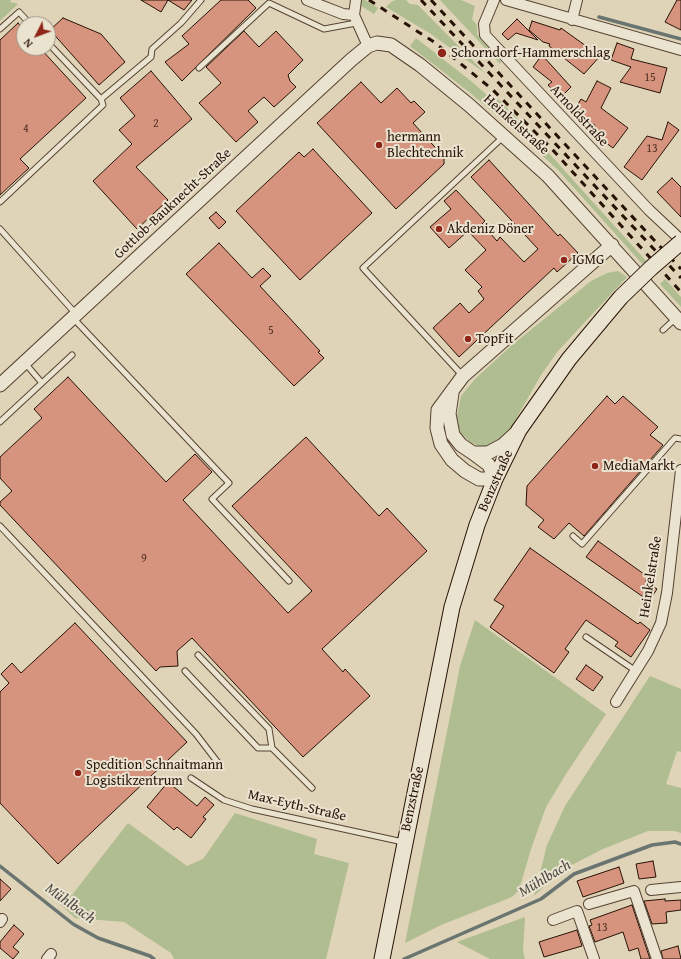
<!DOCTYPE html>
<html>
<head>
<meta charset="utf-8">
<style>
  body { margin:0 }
  #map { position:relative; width:681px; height:959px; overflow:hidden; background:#dfd4b7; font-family:"Gentium Book Plus",serif }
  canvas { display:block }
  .north { position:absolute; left:16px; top:16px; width:40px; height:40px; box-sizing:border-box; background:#eae3d0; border:1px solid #9c8f7f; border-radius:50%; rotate:228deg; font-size:11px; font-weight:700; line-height:16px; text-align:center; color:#281206 }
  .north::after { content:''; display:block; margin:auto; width:14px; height:18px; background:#8f2418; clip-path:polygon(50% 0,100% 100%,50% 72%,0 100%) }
</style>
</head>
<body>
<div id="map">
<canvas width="681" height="959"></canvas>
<div class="north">N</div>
</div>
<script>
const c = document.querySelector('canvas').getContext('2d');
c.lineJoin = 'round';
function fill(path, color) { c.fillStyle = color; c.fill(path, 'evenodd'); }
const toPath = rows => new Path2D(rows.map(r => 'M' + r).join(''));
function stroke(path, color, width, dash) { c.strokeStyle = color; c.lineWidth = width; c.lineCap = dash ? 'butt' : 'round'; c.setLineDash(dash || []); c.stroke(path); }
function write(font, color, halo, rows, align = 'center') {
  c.font = font + ' "Gentium Book Plus",serif'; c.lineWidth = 4; c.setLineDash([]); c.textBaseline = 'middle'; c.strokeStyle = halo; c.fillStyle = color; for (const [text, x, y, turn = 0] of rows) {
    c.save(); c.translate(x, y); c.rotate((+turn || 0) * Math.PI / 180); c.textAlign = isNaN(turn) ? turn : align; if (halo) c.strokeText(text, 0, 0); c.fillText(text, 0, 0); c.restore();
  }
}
const green = toPath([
  [0,0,11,0,10,2,18,4,0,21],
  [361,0,365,0,378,8,374,14,361,6],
  [395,0,406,0,410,4,418,5,486,74,431,34,386,7,390,3],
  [440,0,461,0,475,6,472,19,477,25,477,34,501,62,500,64],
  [416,38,471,81,495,102,498,99,518,119,648,263,644,266,558,170,511,127,469,92,410,46],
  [618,271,627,277,558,351,541,375,510,429,499,441,488,446,479,446,470,442,461,433,456,421,461,396,475,379,511,346,591,281,607,273],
  [665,279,681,297,681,307,660,284],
  [475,620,606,714,566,774,546,807,531,849,519,890,512,897,441,925,405,943,460,666],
  [650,676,681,689,681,752,677,751,666,784,681,788,681,833,674,831,648,831,603,849,560,871,534,896,547,845,565,806],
  [235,813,317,839,314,854,349,863,326,959,174,959,171,953,124,922,75,918,51,896,72,895,128,823,187,866,203,859],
  [525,917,523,951,525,959,490,959,457,942]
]);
const stream = toPath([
  [599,17,681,39],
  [0,866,73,924,98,938,150,956,154,959],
  [404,959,541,899,574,874,652,845,675,842,681,844]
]);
const building = toPath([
  [141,0,192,0,184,10,168,0,161,12,141,0],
  [221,0,248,0,256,8,182,81,165,62,189,44,182,36,221,0],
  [677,0,681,0,681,30,665,22,677,0],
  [63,18,101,34,125,62,99,85,50,30,63,18],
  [517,19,538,40,516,33,508,40,502,34,517,19],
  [532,21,560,30,561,28,600,56,584,74,549,46,550,44,543,42,529,30,532,21],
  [18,23,24,30,24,48,40,48,86,98,20,159,29,168,0,195,0,40,18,23],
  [244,31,259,47,276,31,303,60,288,75,290,81,296,87,274,107,264,97,248,111,258,122,236,142,199,103,221,83,206,67,244,31],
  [617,43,634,49,631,59,667,68,660,93,620,82,631,67,611,60,617,43],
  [542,55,571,87,560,98,548,85,552,82,533,67,542,55],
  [151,71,192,119,136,167,168,200,137,229,93,181,132,144,119,130,135,116,120,98,151,71],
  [597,81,611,88,601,108,628,128,613,148,591,132,595,125,573,113,581,99,586,102,597,81],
  [361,82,381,103,397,88,411,103,414,101,425,112,413,123,444,157,444,164,396,209,317,123,361,82],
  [668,122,679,130,642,180,624,167,647,136,662,140,668,122],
  [313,149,372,213,300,280,236,211,299,152,304,157,313,149],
  [489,160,558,236,560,234,578,253,557,272,554,268,459,357,433,328,460,303,469,313,484,299,478,291,482,287,465,270,486,250,468,231,449,248,430,227,451,209,444,201,456,190,485,221,482,224,497,241,500,237,524,262,538,249,471,177,489,160],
  [672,178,681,187,681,217,657,192,672,178],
  [216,212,226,222,219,229,209,218,216,212],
  [219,243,252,278,263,268,271,276,260,286,320,351,318,352,324,358,294,386,186,274,219,243],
  [68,377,166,482,195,454,212,472,183,500,288,613,312,591,232,506,306,437,379,516,387,508,427,551,322,649,343,672,345,669,370,696,303,757,192,638,177,651,178,666,160,667,156,671,0,505,0,502,12,491,0,478,0,457,42,418,34,409,68,377],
  [607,396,615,404,623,396,658,427,650,435,663,445,584,536,569,523,554,539,538,527,544,520,526,505,527,486,607,396],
  [598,541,648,577,645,581,657,589,649,601,586,557,598,541],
  [530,548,638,624,640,622,650,630,631,657,615,646,618,642,586,620,565,649,569,652,554,673,490,627,504,606,494,600,530,548],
  [75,623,187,742,58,864,0,803,0,692,9,683,1,674,12,663,21,673,75,623],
  [586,665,603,677,593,691,576,679,586,665],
  [168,782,197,806,205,797,214,805,203,817,206,819,191,838,177,827,174,830,147,807,168,782],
  [653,861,656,877,639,879,636,864,653,861],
  [619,867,624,883,583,897,577,881,619,867],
  [0,879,11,889,0,901,0,879],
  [665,899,665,901,681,900,681,910,666,912,667,923,652,924,644,901,665,899],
  [632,905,650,959,641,959,638,948,629,951,623,932,595,942,589,926,592,925,590,920,632,905],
  [14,925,24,934,13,947,19,952,13,959,0,948,0,942,14,925],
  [577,930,582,946,544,957,539,942,577,930],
  [678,946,681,959,663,959,661,951,678,946]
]);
const service = toPath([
  [0,29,19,12,30,24],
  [48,43,101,99],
  [199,68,269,3,324,29,356,23],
  [0,202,103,105,101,99,151,57,152,49,181,23,201,0],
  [0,229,76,314],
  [74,319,229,483,212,499,289,581],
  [663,330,676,318],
  [25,363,42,383],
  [462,375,363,268,503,137],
  [0,422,72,355],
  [0,526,196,734,219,764],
  [573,536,582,544,675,438,681,439],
  [586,637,636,671],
  [198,655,269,729,272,748],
  [185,671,258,748,272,748,312,788],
  [191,778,224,800,252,809,403,842]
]);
const minor = toPath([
  [307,0,343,14,354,15],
  [356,0,354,15,368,46],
  [494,0,484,24,485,35,649,210,681,240],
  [506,0,681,50],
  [572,20,577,0],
  [616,702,648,651,661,623,667,593,681,470],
  [651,890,681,887],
  [589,904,634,891,657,959],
  [553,920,577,911,594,959],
  [0,922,2,919],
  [47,959,51,954]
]);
const tertiary = toPath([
  [0,385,351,60,368,46,377,43,391,45,420,65,469,105,548,176,681,323],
  [452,393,449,414,453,435,461,445,473,453,488,453,503,445,517,432],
  [473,453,489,465,495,479,479,479,465,471,452,460,441,444,437,428,438,410,463,376,612,245]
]);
const secondary = toPath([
  [382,959,452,607,477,525,495,479,519,430,569,359,600,322]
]);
const rail = toPath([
  [369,0,434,42,493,90,551,148,681,292],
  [421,0,681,278],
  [431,0,681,269]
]);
const secondaryBridge = toPath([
  [600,322,621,297,651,268,681,242]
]);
const markers = [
  [442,53,5,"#8f2418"],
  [379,145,4,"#8f2418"],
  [439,229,4,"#8f2418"],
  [564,260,4,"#8f2418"],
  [468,339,4,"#8f2418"],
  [595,466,4,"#8f2418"],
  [78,773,4,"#8f2418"]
];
const numberNames = [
  ["15",650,78],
  ["2",156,124],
  ["4",26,129],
  ["13",652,149],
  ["5",271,331],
  ["9",144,559],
  ["13",602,928]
];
const poiNames = [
  ["Schorndorf-Hammerschlag",451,53],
  ["hermann",387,137],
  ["Blechtechnik",387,153],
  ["Akdeniz Döner",447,229],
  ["IGMG",572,260],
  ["TopFit",476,339],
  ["MediaMarkt",603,466],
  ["Spedition Schnaitmann",86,765],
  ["Logistikzentrum",86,781]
];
const streetNames = [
  ["Arnoldstraße",579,116,47],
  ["Heinkelstraße",516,125,42],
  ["Gottlob-Bauknecht-Straße",173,204,-43],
  ["Benzstraße",496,481,-66],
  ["Heinkelstraße",651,577,-81],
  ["Benzstraße",413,799,-78],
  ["Max-Eyth-Straße",297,806,13]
];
const waterNames = [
  ["Mühlbach",545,879,-31],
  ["Mühlbach",70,904,36]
];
fill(green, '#b0bd90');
stroke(stream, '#6a7471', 3.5);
fill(building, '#d6947e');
stroke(building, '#281206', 1);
stroke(service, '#564232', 7);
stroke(minor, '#564232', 12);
stroke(tertiary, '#564232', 15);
stroke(secondary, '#281206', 17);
stroke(service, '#eae3d0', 5);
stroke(minor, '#eae3d0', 10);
stroke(tertiary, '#eae3d0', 13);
stroke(secondary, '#eae3d0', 15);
stroke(rail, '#281206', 3, [7, 7]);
stroke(secondaryBridge, '#281206', 17, []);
stroke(secondaryBridge, '#eae3d0', 15);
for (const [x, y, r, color] of markers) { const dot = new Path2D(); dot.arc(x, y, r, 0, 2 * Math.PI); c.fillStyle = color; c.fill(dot); stroke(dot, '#eae3d0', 1.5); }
write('12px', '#543224', null, numberNames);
write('14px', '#281206', '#eae3d0', poiNames, 'left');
write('14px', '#281206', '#eae3d0', streetNames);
write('italic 15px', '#4e4b44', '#eae3d0', waterNames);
</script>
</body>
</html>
